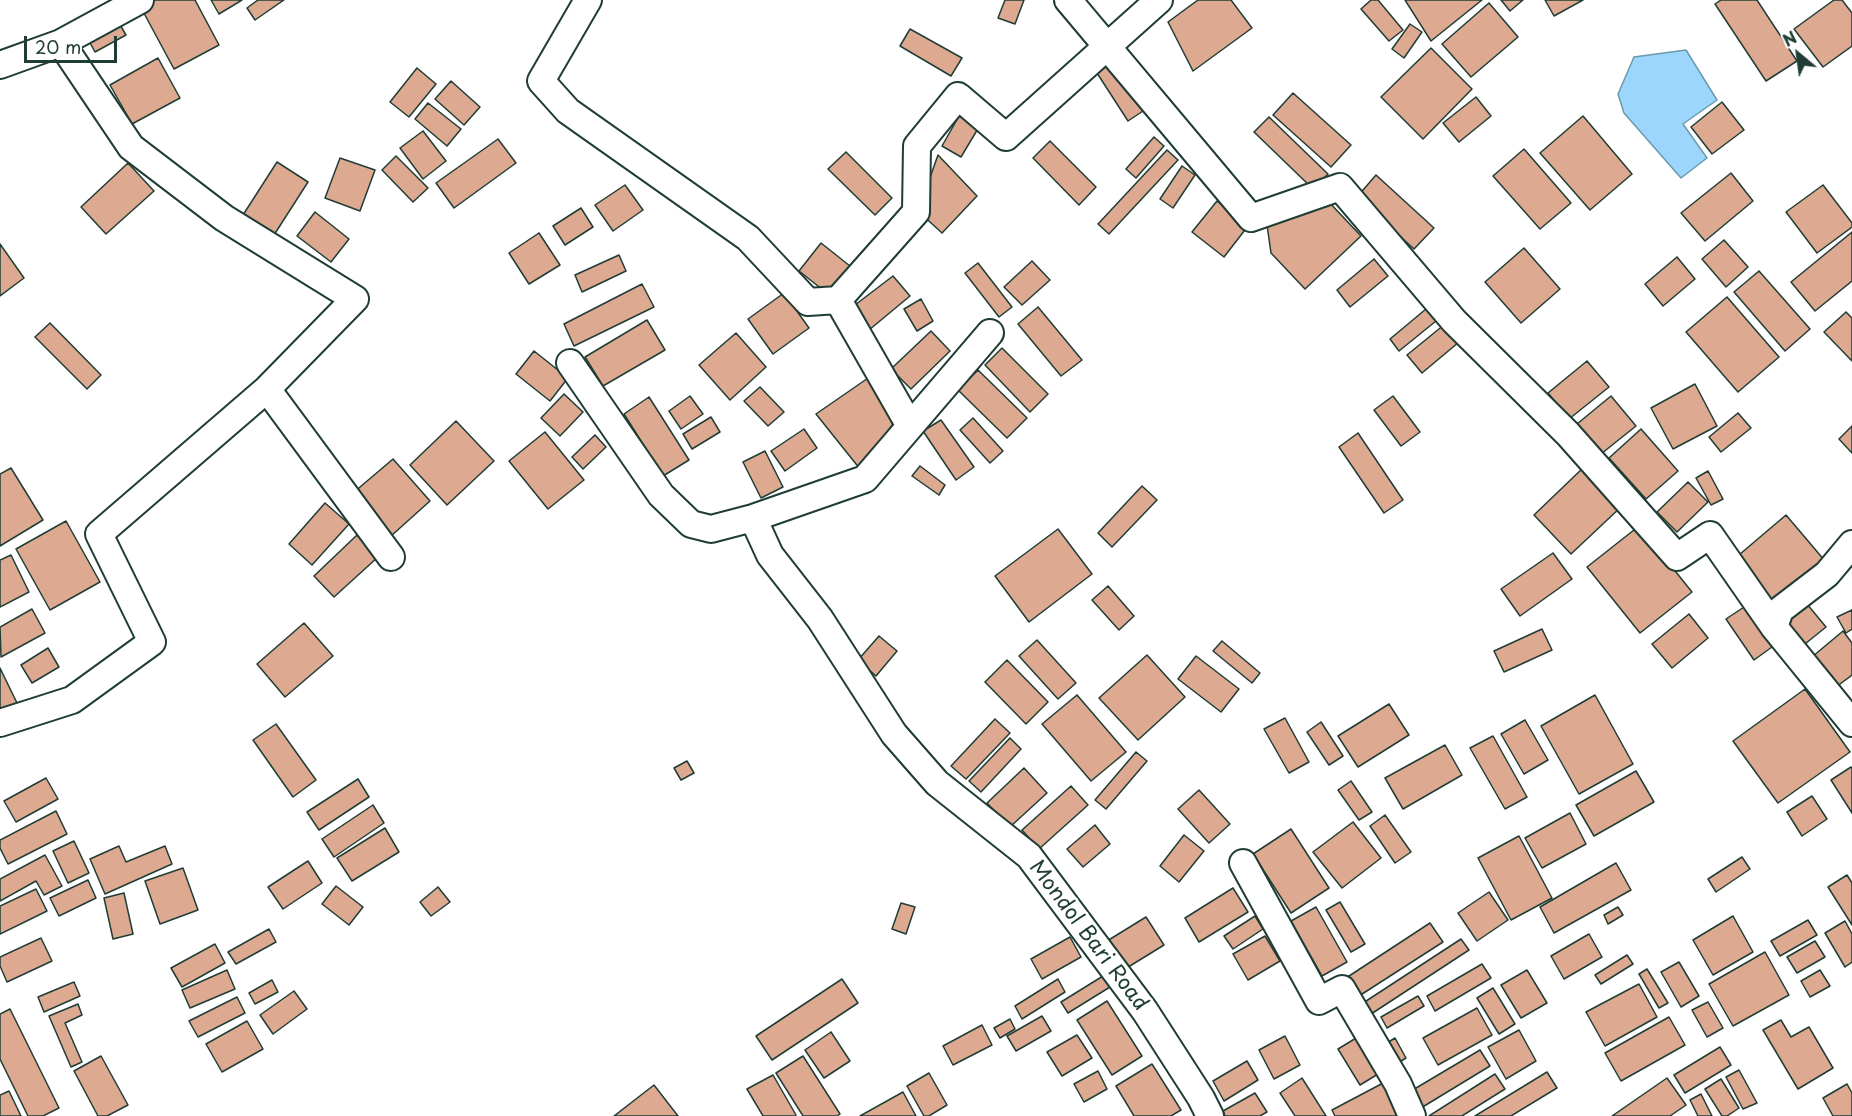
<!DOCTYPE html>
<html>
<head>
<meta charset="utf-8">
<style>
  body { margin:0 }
  #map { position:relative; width:1852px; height:1116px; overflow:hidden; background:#fff; font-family:"Playpen Sans",sans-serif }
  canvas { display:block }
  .north { position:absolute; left:1768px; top:24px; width:60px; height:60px; -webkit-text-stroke:4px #fff; paint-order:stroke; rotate:331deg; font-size:16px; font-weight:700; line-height:24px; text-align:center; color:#1f3d34 }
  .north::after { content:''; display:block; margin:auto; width:21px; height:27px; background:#1f3d34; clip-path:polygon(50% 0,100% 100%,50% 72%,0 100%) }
  .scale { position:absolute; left:24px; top:36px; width:93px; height:27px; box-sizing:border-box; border:3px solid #1f3d34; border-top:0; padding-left:8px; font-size:18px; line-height:21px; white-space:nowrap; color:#1f3d34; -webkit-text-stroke:4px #fff; paint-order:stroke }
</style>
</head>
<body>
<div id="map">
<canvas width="1852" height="1116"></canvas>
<div class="north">N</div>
<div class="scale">20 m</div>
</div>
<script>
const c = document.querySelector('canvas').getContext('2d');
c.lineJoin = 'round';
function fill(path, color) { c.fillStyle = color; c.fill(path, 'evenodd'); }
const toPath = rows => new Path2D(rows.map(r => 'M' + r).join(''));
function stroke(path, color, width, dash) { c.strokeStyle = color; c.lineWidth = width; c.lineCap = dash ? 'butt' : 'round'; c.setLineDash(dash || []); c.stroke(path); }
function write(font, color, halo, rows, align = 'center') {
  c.font = font + ' "Playpen Sans",sans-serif'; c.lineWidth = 5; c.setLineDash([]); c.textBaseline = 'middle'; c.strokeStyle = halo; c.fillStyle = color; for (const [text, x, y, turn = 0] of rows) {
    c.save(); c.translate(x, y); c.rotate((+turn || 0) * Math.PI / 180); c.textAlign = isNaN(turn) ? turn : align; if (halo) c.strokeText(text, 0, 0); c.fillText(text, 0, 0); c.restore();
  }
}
const water = toPath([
  [1686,50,1717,100,1683,124,1707,158,1681,178,1624,113,1618,94,1634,57,1686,50]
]);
const building = toPath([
  [147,0,195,0,219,45,174,69,139,4,147,0],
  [211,0,242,0,219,14,211,0],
  [258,0,284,0,255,20,247,8,258,0],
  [1005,0,1024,0,1015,24,998,18,1005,0],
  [1198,0,1231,0,1252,28,1193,71,1168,22,1198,0],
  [1371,0,1378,0,1403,30,1389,41,1361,9,1371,0],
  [1405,0,1482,0,1431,41,1405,0],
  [1501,0,1523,0,1510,11,1501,0],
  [1545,0,1583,0,1554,16,1545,0],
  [1721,0,1757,0,1797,61,1766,81,1715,4,1721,0],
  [1834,0,1842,0,1852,13,1852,46,1823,67,1794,29,1834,0],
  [1489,3,1518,37,1471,77,1442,44,1489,3],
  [113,13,126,35,95,52,83,30,113,13],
  [1410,24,1422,32,1404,58,1392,49,1410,24],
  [910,29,962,58,951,76,900,46,910,29],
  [1431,48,1472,89,1423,139,1381,97,1431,48],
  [158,58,180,98,132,124,110,85,158,58],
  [1114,61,1146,109,1128,121,1097,73,1114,61],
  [417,68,436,84,409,117,390,102,417,68],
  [451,81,480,107,464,125,435,99,451,81],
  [1293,93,1351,145,1331,167,1273,115,1293,93],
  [1476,97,1491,116,1459,142,1443,123,1476,97],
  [1722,102,1744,130,1712,154,1691,127,1722,102],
  [428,103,461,129,447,146,415,119,428,103],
  [959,116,979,127,961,157,942,146,959,116],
  [1583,116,1632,174,1590,210,1540,153,1583,116],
  [1269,117,1328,174,1313,189,1254,132,1269,117],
  [423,131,446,161,423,179,400,148,423,131],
  [1154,137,1164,146,1136,178,1126,169,1154,137],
  [498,139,516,163,454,208,436,183,498,139],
  [1050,141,1096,187,1079,205,1033,158,1050,141],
  [1524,149,1571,203,1540,229,1493,176,1524,149],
  [1167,150,1178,160,1109,234,1098,224,1167,150],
  [846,152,892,198,875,215,828,169,846,152],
  [938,155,977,196,942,233,918,211,938,155],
  [396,156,428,188,413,202,382,170,396,156],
  [340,158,375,170,360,211,325,198,340,158],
  [277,162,308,182,274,235,243,215,277,162],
  [128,163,154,191,106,234,81,207,128,163],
  [1182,166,1195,175,1173,208,1160,199,1182,166],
  [1731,173,1753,201,1705,241,1681,213,1731,173],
  [1376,175,1434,228,1414,249,1357,197,1376,175],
  [625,185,643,210,613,231,595,205,625,185],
  [1823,185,1852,223,1852,227,1817,253,1786,212,1823,185],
  [1327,200,1361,236,1305,289,1271,253,1267,225,1327,200],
  [1217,201,1248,226,1224,257,1192,232,1217,201],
  [581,208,593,227,565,245,553,226,581,208],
  [315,212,349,239,331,262,297,236,315,212],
  [1852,232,1852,281,1815,311,1791,282,1852,232],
  [539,233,560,265,529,284,509,253,539,233],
  [1724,240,1748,267,1726,287,1702,259,1724,240],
  [821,243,850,266,828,294,799,271,821,243],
  [0,244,24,278,0,296,0,244],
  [1524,248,1560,289,1521,323,1485,282,1524,248],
  [619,255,626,271,582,292,575,275,619,255],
  [1677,257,1695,279,1663,306,1645,284,1677,257],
  [1374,259,1388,276,1350,307,1337,290,1374,259],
  [1032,261,1050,280,1022,305,1004,287,1032,261],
  [978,263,1012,307,999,317,965,273,978,263],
  [1759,271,1810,329,1785,351,1734,292,1759,271],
  [893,276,910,296,869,330,855,305,893,276],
  [642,284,654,307,574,346,564,324,642,284],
  [784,293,809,328,773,354,748,319,784,293],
  [1727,297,1779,357,1738,392,1686,332,1727,297],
  [921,299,933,321,917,331,904,309,921,299],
  [1038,307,1082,360,1061,376,1018,324,1038,307],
  [1426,309,1436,321,1399,351,1390,339,1426,309],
  [1846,312,1852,318,1852,361,1824,332,1846,312],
  [647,320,665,350,603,386,585,357,647,320],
  [50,323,101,375,87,389,35,337,50,323],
  [1445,324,1459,342,1422,373,1407,355,1445,324],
  [931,331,950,351,911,389,891,369,931,331],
  [736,333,766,367,730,400,699,365,736,333],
  [1002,348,1048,394,1030,412,985,365,1002,348],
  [534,351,568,378,550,401,516,374,534,351],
  [1587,361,1609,387,1569,419,1548,393,1587,361],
  [978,370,1027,418,1007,438,958,390,978,370],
  [871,376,896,420,860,469,816,414,871,376],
  [1695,384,1717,426,1673,449,1651,408,1695,384],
  [760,387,784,412,768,426,744,401,760,387],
  [564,394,583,412,560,436,541,418,564,394],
  [690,396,703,414,681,429,669,411,690,396],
  [1393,396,1420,432,1401,446,1374,410,1393,396],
  [1611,396,1636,426,1601,454,1577,424,1611,396],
  [649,397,689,460,663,476,624,414,649,397],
  [1738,413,1751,428,1721,452,1709,437,1738,413],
  [711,417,720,432,692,449,683,434,711,417],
  [973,418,1003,451,990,463,960,430,973,418],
  [941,420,974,467,956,480,923,431,941,420],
  [456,421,494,461,447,505,410,465,456,421],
  [1852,426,1852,453,1839,439,1852,426],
  [804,429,817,448,785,471,771,451,804,429],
  [1641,429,1678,471,1646,499,1609,458,1641,429],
  [545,432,584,480,548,509,509,461,545,432],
  [1358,433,1403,500,1384,513,1339,447,1358,433],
  [595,435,606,447,583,469,572,457,595,435],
  [765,451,783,487,761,498,743,462,765,451],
  [393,459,430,501,391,536,353,493,393,459],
  [920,466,945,485,939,495,912,476,920,466],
  [1585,466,1622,506,1571,554,1534,515,1585,466],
  [11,468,43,520,0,546,0,474,11,468],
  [1708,471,1723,499,1711,505,1696,478,1708,471],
  [1688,482,1708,502,1677,532,1657,512,1688,482],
  [1142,486,1157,500,1112,547,1098,533,1142,486],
  [325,503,349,524,312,565,289,544,325,503],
  [1786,515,1825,561,1771,606,1733,560,1786,515],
  [66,521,100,582,50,610,16,549,66,521],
  [1639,526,1692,592,1640,633,1587,567,1639,526],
  [1058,529,1092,574,1029,622,995,576,1058,529],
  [357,535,378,557,334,597,314,576,357,535],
  [1553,553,1572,579,1520,616,1501,589,1553,553],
  [11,555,29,592,0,607,0,560,11,555],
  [1108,586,1134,616,1119,630,1092,600,1108,586],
  [1802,598,1826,627,1805,644,1781,615,1802,598],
  [1744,607,1772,647,1754,660,1726,619,1744,607],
  [32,609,45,633,1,657,0,627,32,609],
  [1852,610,1852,629,1846,633,1837,617,1852,610],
  [1689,614,1708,638,1672,668,1652,644,1689,614],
  [304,623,333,656,285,697,257,664,304,623],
  [1542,629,1552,650,1504,672,1494,651,1542,629],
  [1843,631,1852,643,1852,675,1836,687,1812,657,1843,631],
  [879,636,897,651,876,676,858,660,879,636],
  [1037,640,1076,683,1058,699,1019,656,1037,640],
  [1222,641,1260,673,1252,683,1213,651,1222,641],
  [48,648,59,667,32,683,21,665,48,648],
  [1147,655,1185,697,1138,740,1099,698,1147,655],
  [1196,656,1239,689,1221,712,1178,679,1196,656],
  [1007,660,1048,702,1026,724,985,682,1007,660],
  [0,668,19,707,0,715,0,668],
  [1805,689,1850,752,1778,803,1733,741,1805,689],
  [1077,695,1126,752,1091,781,1042,724,1077,695],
  [1595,695,1633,764,1579,794,1541,726,1595,695],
  [1389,704,1409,735,1358,767,1338,736,1389,704],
  [1285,718,1309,762,1289,773,1264,729,1285,718],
  [995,719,1010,733,966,779,951,766,995,719],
  [1525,720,1548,760,1524,774,1501,734,1525,720],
  [1321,722,1343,756,1329,765,1307,732,1321,722],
  [276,724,316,780,293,797,253,740,276,724],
  [1493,736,1527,797,1505,809,1470,748,1493,736],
  [1010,738,1021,749,981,792,969,781,1010,738],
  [1445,745,1462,775,1403,809,1385,778,1445,745],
  [1136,752,1147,761,1106,809,1095,800,1136,752],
  [687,761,694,773,681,780,674,768,687,761],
  [1851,767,1852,768,1852,813,1831,780,1851,767],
  [1024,768,1047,793,1010,827,987,803,1024,768],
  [1636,771,1654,802,1594,836,1576,805,1636,771],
  [46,778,58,799,16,822,4,801,46,778],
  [358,779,369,797,319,830,307,812,358,779],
  [1351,781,1372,812,1359,820,1338,790,1351,781],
  [1071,786,1088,805,1039,849,1022,830,1071,786],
  [1199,790,1230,824,1209,843,1178,809,1199,790],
  [1812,796,1827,819,1802,836,1787,812,1812,796],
  [373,805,384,823,334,857,322,839,373,805],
  [56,811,67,834,8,864,0,848,0,840,56,811],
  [1570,813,1586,844,1542,868,1525,838,1570,813],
  [1385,815,1411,852,1395,863,1370,826,1385,815],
  [1353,822,1381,858,1342,888,1313,852,1353,822],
  [1095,825,1110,844,1083,867,1067,849,1095,825],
  [385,828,399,852,352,881,337,858,385,828],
  [1291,829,1329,888,1291,913,1253,854,1291,829],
  [1184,835,1204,851,1179,882,1160,866,1184,835],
  [1519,836,1552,898,1511,920,1478,858,1519,836],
  [74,841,89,873,68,883,53,851,74,841],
  [119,846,126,862,165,846,172,864,105,894,90,859,119,846],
  [45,855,62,886,44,895,36,881,0,901,0,879,45,855],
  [1742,857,1750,869,1716,892,1708,879,1742,857],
  [308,861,322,883,283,909,268,887,308,861],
  [1616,863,1631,890,1554,933,1540,907,1616,863],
  [183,868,198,910,160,924,145,881,183,868],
  [1847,875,1852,883,1852,925,1828,887,1847,875],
  [88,880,96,898,59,916,50,898,88,880],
  [336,886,363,907,349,925,322,904,336,886],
  [438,887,450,902,431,916,420,902,438,887],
  [1233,888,1248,912,1199,942,1185,918,1233,888],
  [36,889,47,911,0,934,0,906,36,889],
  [1489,892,1508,920,1477,941,1458,913,1489,892],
  [124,893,133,934,113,939,104,898,124,893],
  [1340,902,1365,944,1351,952,1326,910,1340,902],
  [901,903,915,907,906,934,892,929,901,903],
  [1316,907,1347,962,1322,976,1291,921,1316,907],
  [1618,907,1623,915,1608,924,1604,915,1618,907],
  [1255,916,1263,929,1233,949,1224,936,1255,916],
  [1733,916,1753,952,1713,975,1693,940,1733,916],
  [1146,917,1164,945,1125,969,1107,941,1146,917],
  [1808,920,1817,935,1780,956,1771,941,1808,920],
  [1845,921,1852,934,1852,962,1845,967,1825,933,1845,921],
  [1430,923,1443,942,1359,996,1346,978,1430,923],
  [269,929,276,942,236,964,228,952,269,929],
  [1589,934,1602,957,1564,979,1551,956,1589,934],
  [1265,936,1280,961,1248,980,1233,954,1265,936],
  [1070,937,1081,957,1042,979,1031,959,1070,937],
  [41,938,52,961,7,982,0,966,0,957,41,938],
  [1461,939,1469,950,1365,1018,1357,1007,1461,939],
  [1815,941,1825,957,1797,973,1787,957,1815,941],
  [215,944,225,963,182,987,171,968,215,944],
  [1765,952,1789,995,1733,1026,1709,984,1765,952],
  [1627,955,1633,964,1601,984,1595,975,1627,955],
  [1679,962,1699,996,1681,1007,1661,972,1679,962],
  [1482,964,1491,978,1435,1011,1427,996,1482,964],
  [1647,969,1668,1003,1659,1008,1639,974,1647,969],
  [227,970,235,989,190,1008,182,990,227,970],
  [1527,970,1547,1003,1521,1018,1501,985,1527,970],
  [1820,970,1830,986,1810,997,1801,981,1820,970],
  [1103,976,1110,987,1068,1013,1061,1002,1103,976],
  [842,979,858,1003,772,1060,756,1036,842,979],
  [1058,979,1065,992,1022,1019,1015,1006,1058,979],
  [272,980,278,992,255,1004,249,993,272,980],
  [74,982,80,996,44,1012,38,997,74,982],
  [1639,984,1657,1017,1605,1046,1586,1012,1639,984],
  [1493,988,1515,1024,1499,1034,1477,998,1493,988],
  [294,991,307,1009,273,1034,260,1015,294,991],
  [1418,996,1424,1006,1387,1028,1381,1017,1418,996],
  [237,997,245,1013,198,1037,189,1021,237,997],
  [1107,1001,1142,1056,1112,1075,1077,1020,1107,1001],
  [1708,1002,1723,1028,1707,1037,1692,1010,1708,1002],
  [78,1004,82,1015,65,1023,82,1062,71,1067,49,1016,78,1004],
  [1477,1008,1492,1035,1438,1065,1423,1038,1477,1008],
  [10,1009,59,1108,43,1116,28,1116,0,1059,0,1014,10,1009],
  [1042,1016,1051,1031,1016,1051,1007,1036,1042,1016],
  [1669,1017,1685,1045,1621,1081,1605,1053,1669,1017],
  [1010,1019,1015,1029,1000,1038,994,1028,1010,1019],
  [1781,1020,1791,1037,1809,1027,1833,1068,1798,1089,1763,1030,1781,1020],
  [247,1021,263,1049,222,1072,206,1044,247,1021],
  [982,1025,992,1045,953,1065,943,1046,982,1025],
  [1519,1030,1536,1061,1506,1079,1488,1047,1519,1030],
  [831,1032,850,1061,824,1078,805,1050,831,1032],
  [1366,1032,1388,1068,1360,1085,1338,1049,1366,1032],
  [1077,1035,1092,1058,1062,1076,1047,1052,1077,1035],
  [1285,1036,1300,1065,1274,1079,1259,1050,1285,1036],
  [1395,1038,1406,1058,1393,1066,1382,1046,1395,1038],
  [1720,1047,1731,1065,1685,1093,1674,1075,1720,1047],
  [1480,1050,1490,1066,1416,1111,1406,1094,1480,1050],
  [101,1056,128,1105,107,1116,98,1116,74,1071,101,1056],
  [803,1056,840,1114,837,1116,803,1116,776,1073,803,1056],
  [1247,1061,1258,1080,1224,1101,1213,1081,1247,1061],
  [1152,1064,1181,1110,1171,1116,1134,1116,1116,1086,1152,1064],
  [1739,1070,1757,1103,1743,1109,1726,1077,1739,1070],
  [1098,1071,1107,1089,1084,1102,1074,1084,1098,1071],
  [1547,1072,1557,1088,1511,1116,1475,1116,1547,1072],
  [929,1073,947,1105,929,1116,924,1116,907,1086,929,1073],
  [1495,1074,1505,1089,1462,1116,1429,1116,1495,1074],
  [773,1075,796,1115,795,1116,763,1116,747,1089,773,1075],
  [1302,1078,1326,1116,1295,1116,1280,1093,1302,1078],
  [1667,1078,1686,1105,1670,1116,1612,1116,1667,1078],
  [1721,1079,1739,1108,1727,1116,1722,1116,1705,1089,1721,1079],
  [1385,1082,1404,1116,1335,1116,1332,1110,1385,1082],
  [1847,1084,1852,1093,1852,1116,1833,1116,1823,1098,1847,1084],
  [654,1085,678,1116,614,1116,654,1085],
  [9,1091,21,1116,0,1116,0,1095,9,1091],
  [903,1092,916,1116,860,1116,903,1092],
  [1255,1093,1267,1112,1260,1116,1225,1116,1223,1111,1255,1093],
  [1701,1094,1712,1116,1698,1116,1690,1100,1701,1094]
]);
const minor = toPath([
  [588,0,541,81,568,111,748,238,808,302,838,300,910,426],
  [1068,0,1251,218,1340,187,1454,321,1568,434,1677,557,1710,535,1774,627,1852,723],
  [61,43,131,147,224,218,355,299,267,389,391,557],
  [0,65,61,43,140,0],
  [838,300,916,212,917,146,958,96,1006,137,1159,0],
  [570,363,661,495,691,524,711,529,753,518,865,479,990,333],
  [753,518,770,555,820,619,894,734,937,783,1029,856,1145,1011,1201,1098,1210,1116],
  [1774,627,1780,610,1827,574,1852,544],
  [0,723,72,700,152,642,99,534,267,389],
  [1243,863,1319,1001,1342,989,1398,1084,1412,1116]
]);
const streetNames = [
  ["Mondol Bari Road",1088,936,53]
];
fill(water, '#9cd6fc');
stroke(water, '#6a99ac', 1.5);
fill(building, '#dda991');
stroke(building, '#1f3d34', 1.5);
stroke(minor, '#1f3d34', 30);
stroke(minor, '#fff', 26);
write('21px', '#1f3d34', '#fff', streetNames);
</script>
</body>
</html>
